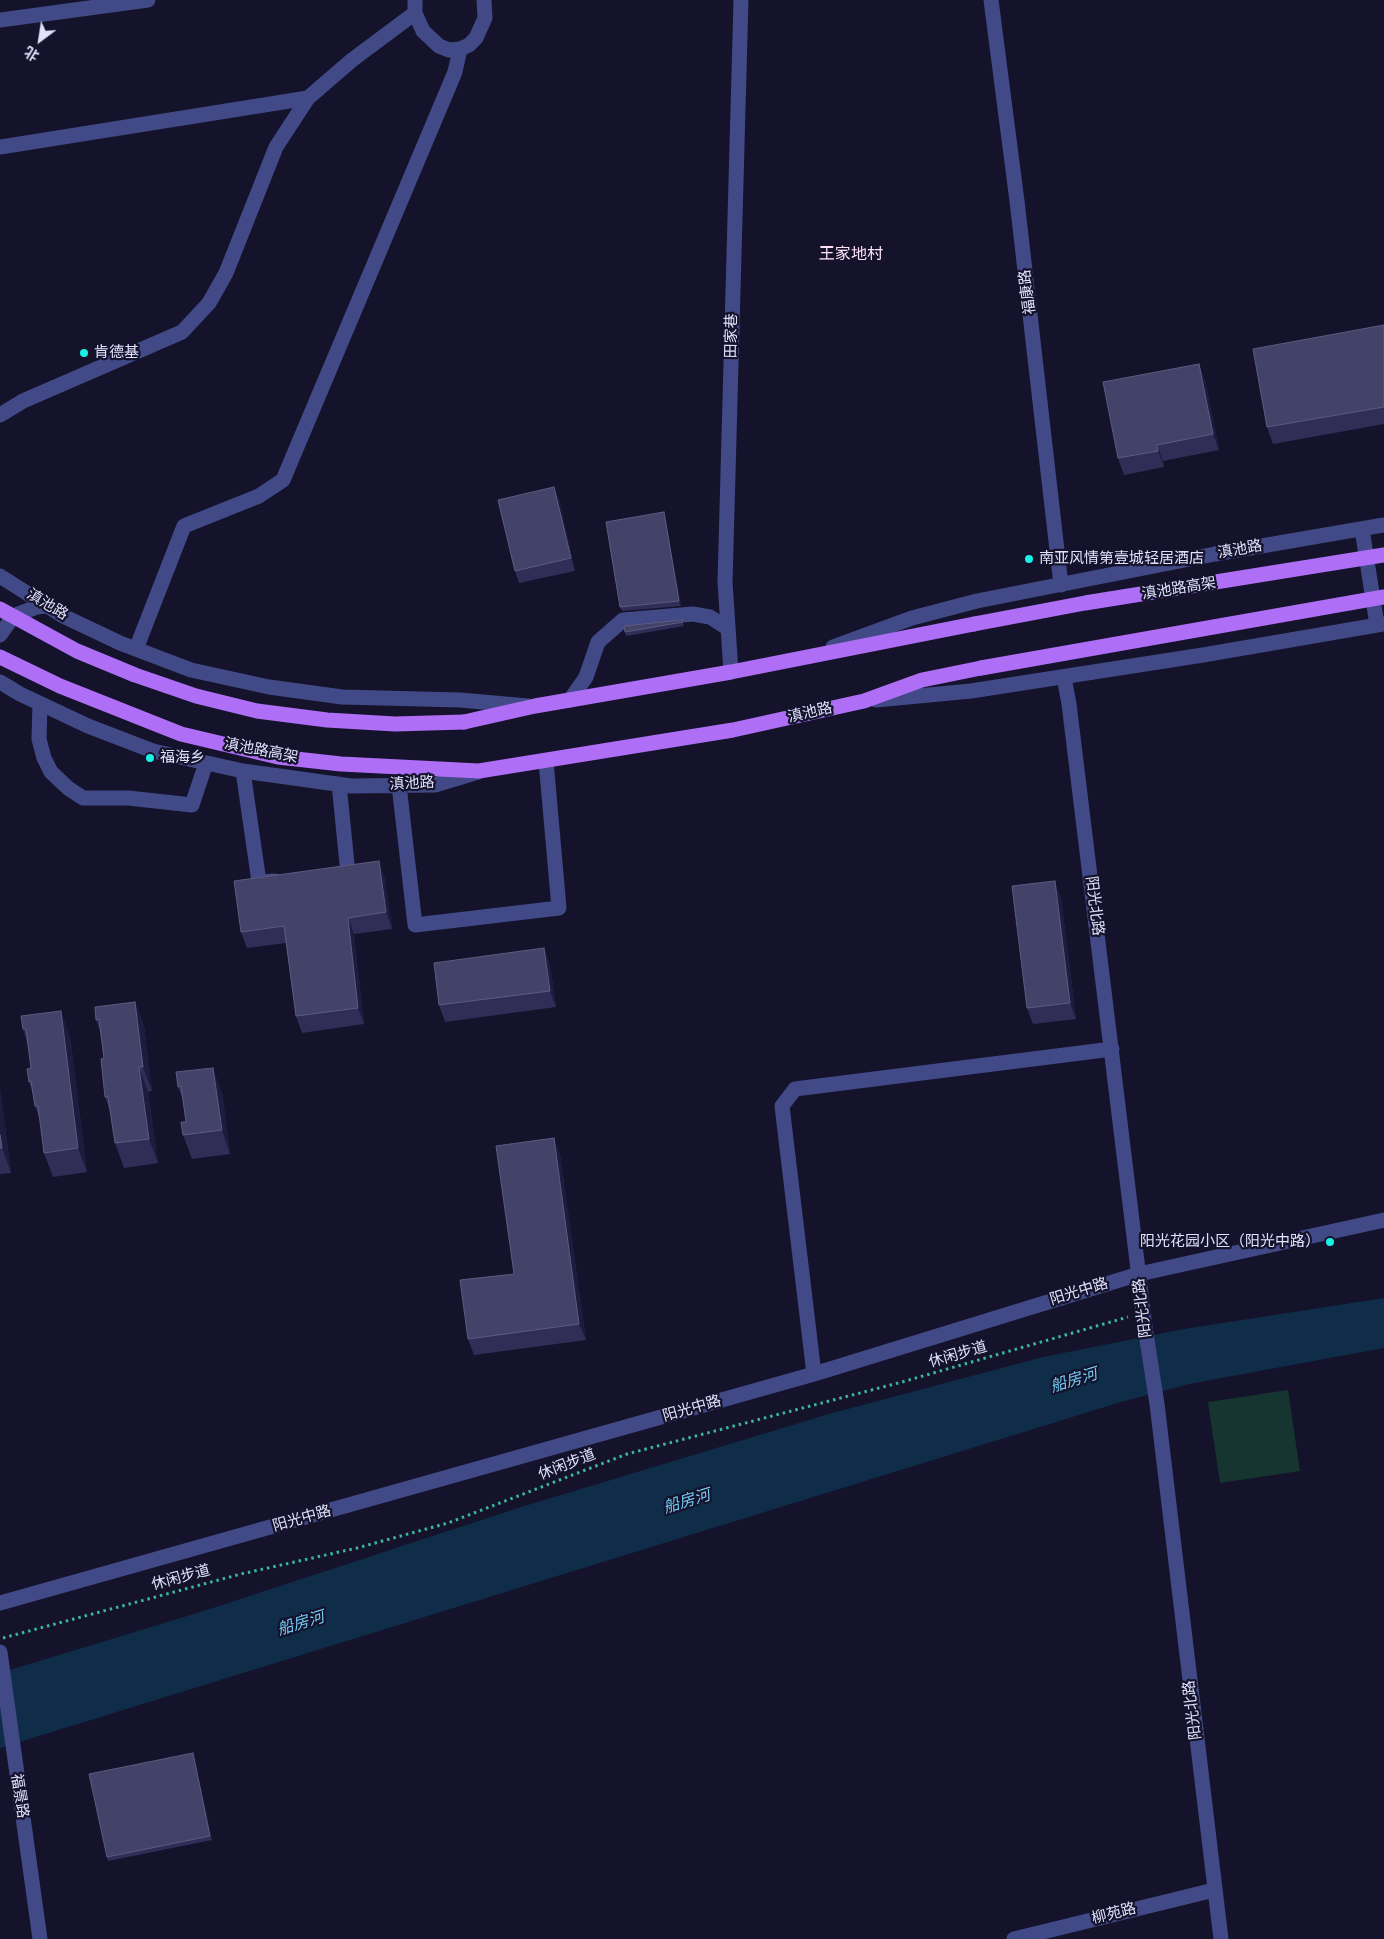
<!DOCTYPE html>
<html>
<head>
<meta charset="utf-8">
<style>
  body { margin:0 }
  #map { position:relative; width:1384px; height:1939px; overflow:hidden; background:#14132b; font-family:"Varela Round","Noto Sans SC",sans-serif }
  canvas { display:block }
  .north { position:absolute; left:15px; top:15px; width:50px; height:50px; -webkit-text-stroke:4px #14132b; paint-order:stroke; rotate:211deg; font-size:14px; font-weight:700; line-height:20px; text-align:center; color:#e0e1fd }
  .north::after { content:''; display:block; margin:auto; width:18px; height:22px; background:#e0e1fd; clip-path:polygon(50% 0,100% 100%,50% 72%,0 100%) }
</style>
</head>
<body>
<div id="map">
<canvas width="1384" height="1939"></canvas>
<div class="north">北</div>
</div>
<script>
const c = document.querySelector('canvas').getContext('2d');
c.lineJoin = 'round';
function fill(path, color) { c.fillStyle = color; c.fill(path, 'evenodd'); }
const toPath = rows => new Path2D(rows.map(r => 'M' + r).join(''));
function stroke(path, color, width, dash) { c.strokeStyle = color; c.lineWidth = width; c.lineCap = dash ? 'butt' : 'round'; c.setLineDash(dash || []); c.stroke(path); }
function write(font, color, halo, rows, align = 'center') {
  c.font = font + ' "Varela Round","Noto Sans SC",sans-serif'; c.lineWidth = 4.5; c.setLineDash([]); c.textBaseline = 'middle'; c.strokeStyle = halo; c.fillStyle = color; for (const [text, x, y, turn = 0] of rows) {
    c.save(); c.translate(x, y); c.rotate((+turn || 0) * Math.PI / 180); c.textAlign = isNaN(turn) ? turn : align; if (halo) c.strokeText(text, 0, 0); c.fillText(text, 0, 0); c.restore();
  }
}
const green = toPath([
  [1288,1390,1300,1471,1220,1483,1208,1402]
]);
const water = toPath([
  [1384,1298,1384,1348,1189,1384,1121,1402,0,1748,0,1673,207,1610,518,1508,829,1414,1043,1357,1184,1329]
]);
const path = toPath([
  [3,1638,241,1574,357,1548,448,1523,627,1454,902,1382,1128,1317]
]);
const minor = toPath([
  [415,0,415,13,423,31,439,46,449,50,460,49,469,45,476,38,485,18,484,0],
  [991,0,1017,201,1061,585],
  [0,20,148,0],
  [0,147,308,98],
  [0,415,23,401,182,332,209,303,226,273,276,147,308,98,352,60,415,13],
  [1362,529,1377,625],
  [0,576,63,616,120,643,191,670,269,687,342,697,460,700,528,706],
  [0,635,10,621,18,614,37,607,47,606],
  [833,647,912,618,977,601,1215,554,1384,525],
  [136,649,184,526,259,496,283,480,455,72,460,49],
  [731,672,725,582,741,0],
  [1064,677,1069,704,1145,1327,1157,1404,1221,1939],
  [0,682,20,694,88,726,153,751,243,771,351,786,435,785,478,772],
  [570,700,586,677,598,642,623,620,693,614,710,617,727,628],
  [876,700,971,691,1203,655,1384,624],
  [40,704,39,739,44,758,51,772,68,788,83,798,128,798,192,805,206,763],
  [243,771,259,882,275,881],
  [399,785,415,925,559,908,546,761],
  [337,875,348,874,339,784],
  [814,1374,782,1106,795,1089,1112,1049],
  [0,1603,814,1374,1139,1274,1384,1220],
  [0,1652,40,1939],
  [1014,1939,1214,1890]
]);
const major = toPath([
  [0,657,60,686,181,734,278,757,341,764,479,771,733,730,864,701,922,680,981,668],
  [464,722,535,706,731,672,974,624]
]);
const majorBridge = toPath([
  [0,609,77,651,135,675,196,696,257,711,327,720,395,724,464,722],
  [974,624,1085,603,1384,555],
  [981,668,1384,597]
]);
const wall = toPath([
  [1384,325,1384,424,1273,444,1267,427],
  [1199,364,1205,380,1219,450,1163,461,1164,467,1124,475,1118,458],
  [559,499,575,571,519,583,515,571],
  [664,512,665,516,681,606,622,611,620,607],
  [682,620,684,626,626,636,625,632],
  [385,878,392,929,354,934,364,1024,302,1033,296,1016,286,943,247,948,241,932],
  [1061,897,1076,1019,1033,1024,1027,1008],
  [544,948,550,965,556,1007,445,1022,439,1005],
  [135,1002,144,1026,152,1091,148,1092,158,1163,124,1168,115,1143,110,1111,105,1097,104,1058,100,1031,96,1020],
  [21,1016,70,1036,87,1172,53,1177,44,1153,40,1120,35,1106,32,1091,29,1082,31,1068,27,1042,23,1029],
  [176,1072,222,1092,230,1154,192,1159,183,1135,186,1122,183,1100,178,1087],
  [0,1089,11,1173,0,1174],
  [554,1138,560,1155,586,1340,474,1355,468,1339,514,1274],
  [194,1757,212,1840,108,1861,107,1857]
]);
const shadedWall = toPath([
  [1199,364,1205,380,1219,450,1213,434],
  [1157,445,1163,461,1164,467,1158,451],
  [554,487,559,499,575,571,571,558],
  [664,512,665,516,681,606,679,601],
  [379,861,385,878,392,929,386,912],
  [1055,881,1061,897,1076,1019,1070,1003],
  [348,918,354,934,364,1024,358,1008],
  [544,948,550,965,556,1007,550,991],
  [135,1002,144,1026,152,1091,143,1067],
  [61,1011,70,1036,87,1172,78,1148],
  [139,1067,148,1092,158,1163,149,1139],
  [213,1068,222,1092,230,1154,222,1130],
  [0,1089,11,1173,2,1148,0,1135],
  [554,1138,560,1155,586,1340,579,1324],
  [193,1753,194,1757,212,1840,210,1836]
]);
const building = toPath([
  [1384,325,1384,407,1267,427,1253,349,1384,325],
  [1199,364,1213,434,1157,445,1158,451,1118,458,1103,382,1199,364],
  [554,487,571,558,515,571,498,500,554,487],
  [664,512,679,601,620,607,606,522,664,512],
  [682,620,683,622,625,632,624,626,682,620],
  [379,861,386,912,348,918,358,1008,296,1016,284,926,241,932,234,881,379,861],
  [1055,881,1070,1003,1027,1008,1012,886,1055,881],
  [544,948,550,991,439,1005,434,963,544,948],
  [135,1002,143,1067,139,1067,149,1139,115,1143,108,1097,105,1097,101,1059,104,1058,99,1019,96,1020,95,1007,135,1002],
  [61,1011,78,1148,44,1153,38,1106,35,1106,31,1081,29,1082,27,1069,31,1068,26,1029,23,1029,21,1016,61,1011],
  [213,1068,222,1130,183,1135,181,1122,186,1122,181,1086,178,1087,176,1072,213,1068],
  [0,1135,2,1148,0,1148,0,1135],
  [554,1138,579,1324,468,1339,460,1280,514,1274,496,1146,554,1138],
  [193,1753,210,1836,107,1857,89,1774,193,1753]
]);
const markers = [
  [84,353,5,"#19f0e6"],
  [1029,559,5,"#19f0e6"],
  [150,758,5,"#19f0e6"],
  [1330,1242,5,"#19f0e6"]
];
const streetNames = [
  ["福康路",1028,292,-97],
  ["田家巷",732,336,-89],
  ["滇池路",1240,550,-10],
  ["滇池路高架",1179,589,-9],
  ["滇池路",47,605,31],
  ["滇池路",810,713,-13],
  ["滇池路高架",261,751,11],
  ["滇池路",412,784,-3],
  ["阳光北路",1094,906,83],
  ["阳光中路",1079,1292,-17],
  ["阳光北路",1143,1308,-97],
  ["休闲步道",958,1355,-16],
  ["阳光中路",692,1409,-16],
  ["休闲步道",567,1465,-21],
  ["阳光中路",302,1519,-16],
  ["休闲步道",181,1578,-15],
  ["阳光北路",1193,1710,-97],
  ["福景路",19,1796,81],
  ["柳苑路",1114,1914,-14]
];
const poiNames = [
  ["肯德基",94,353],
  ["南亚风情第壹城轻居酒店",1039,559],
  ["福海乡",160,758],
  ["阳光花园小区（阳光中路）",1320,1242,"right"]
];
const neighbourhoodNames = [
  ["王家地村",851,255]
];
const waterNames = [
  ["船房河",1074,1381,-17],
  ["船房河",687,1502,-17],
  ["船房河",301,1624,-17]
];
fill(green, '#173530');
fill(water, '#0f2d49');
stroke(path, '#3ab79d', 3, [2.5, 4]);
stroke(minor, '#424987', 15);
stroke(major, '#af6ef6', 15);
stroke(majorBridge, '#af6ef6', 15);
fill(wall, '#302e57');
fill(shadedWall, '#1d1b3e');
fill(building, '#434269');
stroke(building, '#5c5b80', 1);
for (const [x, y, r, color] of markers) { const dot = new Path2D(); dot.arc(x, y, r, 0, 2 * Math.PI); c.fillStyle = color; c.fill(dot); stroke(dot, '#14132b', 2); }
write('15px', '#e0e1fd', '#14132b', streetNames);
write('15px', '#e0e1fd', '#14132b', poiNames, 'left');
write('16px', '#fde2f7', '#14132b', neighbourhoodNames);
write('italic 16px', '#75cdf6', '#14132b', waterNames);
</script>
</body>
</html>
